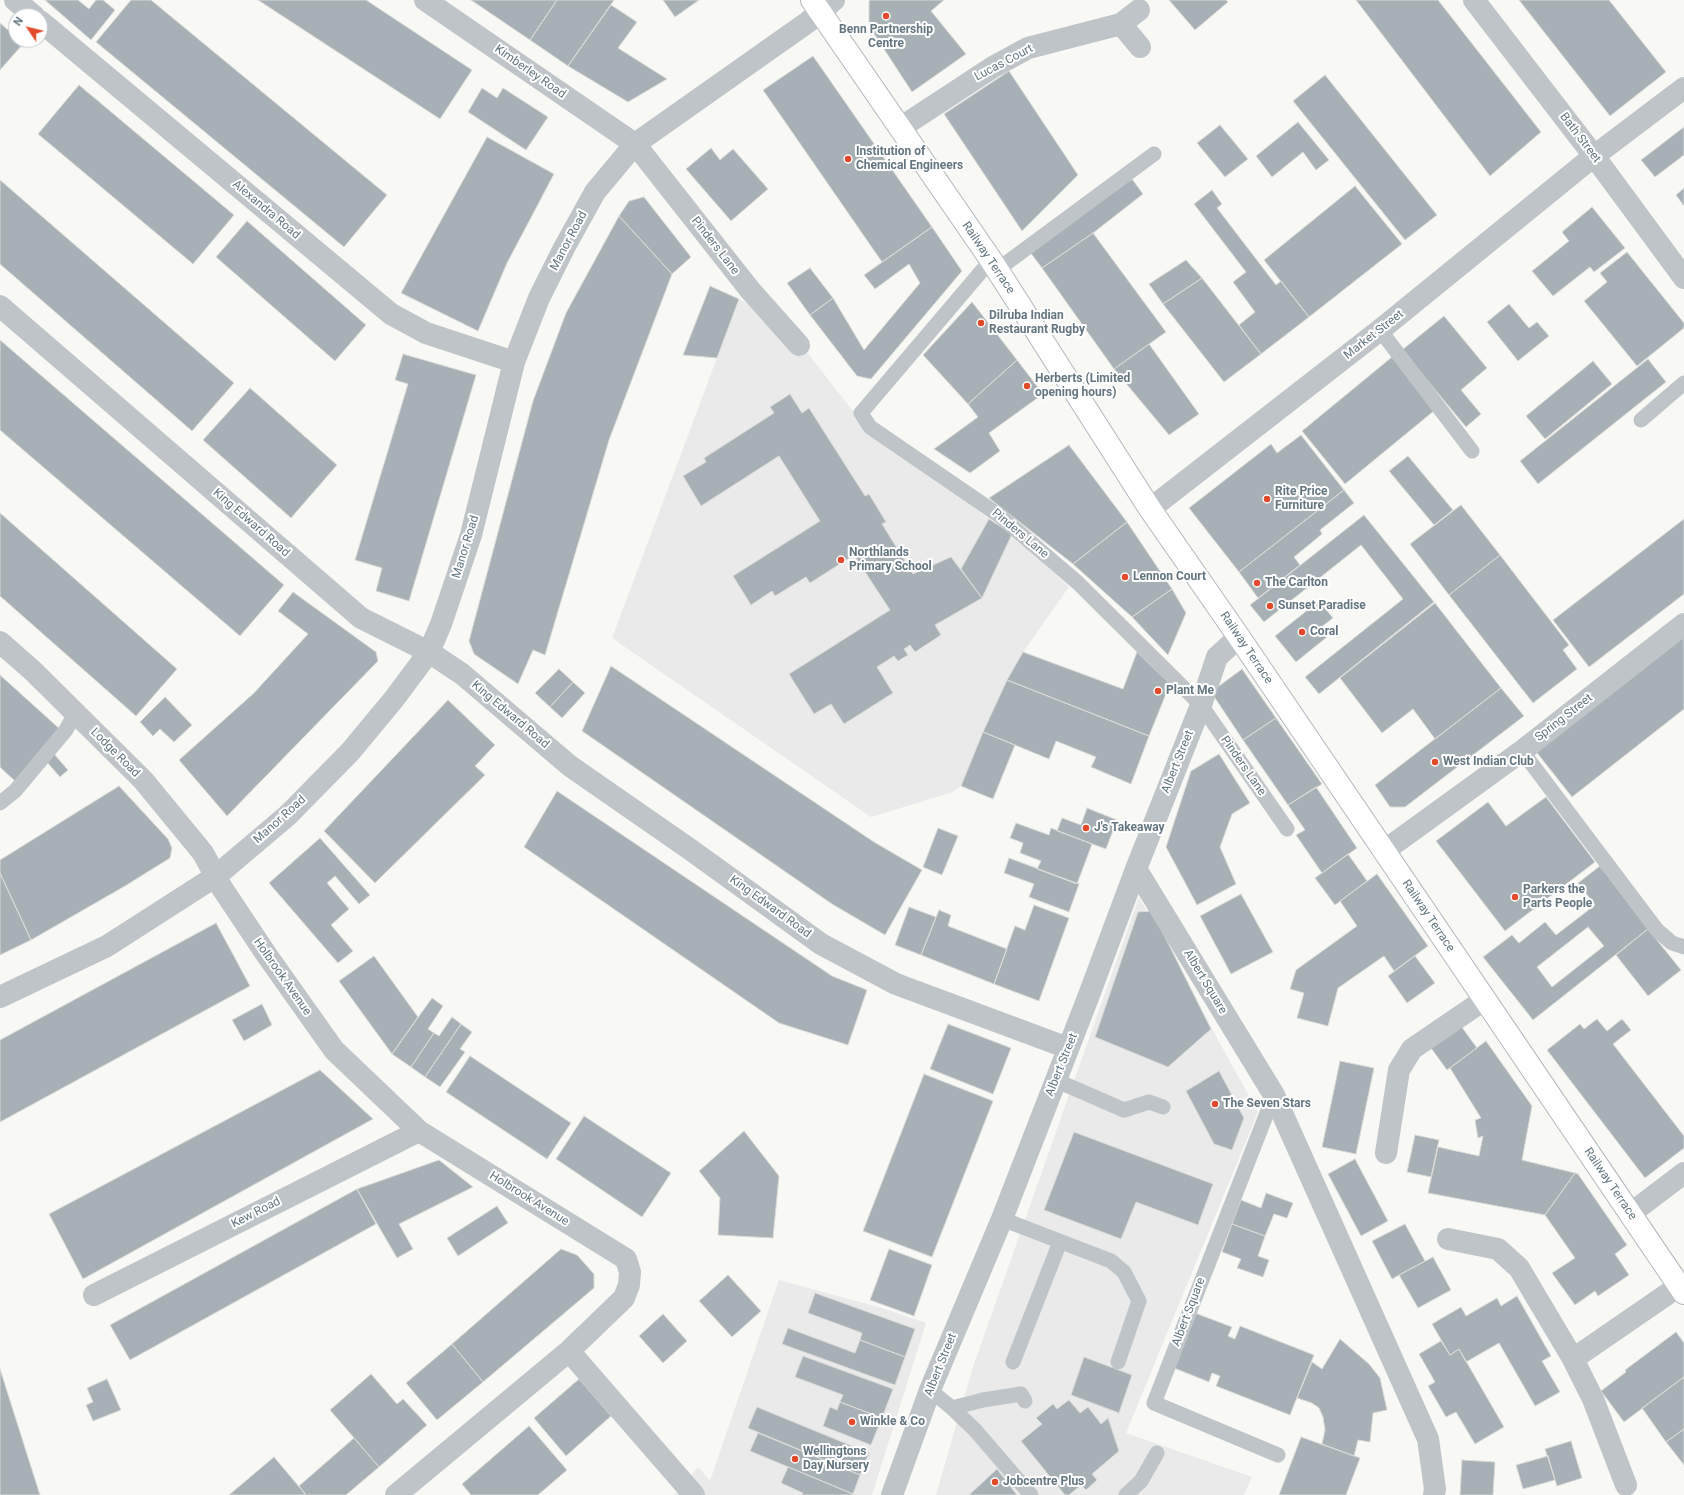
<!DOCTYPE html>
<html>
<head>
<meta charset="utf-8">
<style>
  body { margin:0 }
  #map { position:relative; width:1684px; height:1495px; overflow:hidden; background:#f8f8f5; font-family:Roboto,sans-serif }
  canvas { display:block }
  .north { position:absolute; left:8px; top:8px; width:40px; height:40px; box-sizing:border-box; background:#fff; border:1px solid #c1c8cc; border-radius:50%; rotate:305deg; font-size:11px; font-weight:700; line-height:16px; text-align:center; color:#637680 }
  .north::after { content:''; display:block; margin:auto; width:14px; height:18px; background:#e3492b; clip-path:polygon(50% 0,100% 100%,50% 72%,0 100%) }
</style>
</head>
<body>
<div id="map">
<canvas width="1684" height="1495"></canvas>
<div class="north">N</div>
</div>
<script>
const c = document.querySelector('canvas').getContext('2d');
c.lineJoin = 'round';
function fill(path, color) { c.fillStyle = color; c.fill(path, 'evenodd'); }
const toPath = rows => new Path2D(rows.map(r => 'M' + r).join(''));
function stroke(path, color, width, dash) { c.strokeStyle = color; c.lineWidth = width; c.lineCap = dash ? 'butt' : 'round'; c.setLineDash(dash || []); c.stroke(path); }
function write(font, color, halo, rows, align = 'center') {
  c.font = font + ' Roboto,sans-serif'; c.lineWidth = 4; c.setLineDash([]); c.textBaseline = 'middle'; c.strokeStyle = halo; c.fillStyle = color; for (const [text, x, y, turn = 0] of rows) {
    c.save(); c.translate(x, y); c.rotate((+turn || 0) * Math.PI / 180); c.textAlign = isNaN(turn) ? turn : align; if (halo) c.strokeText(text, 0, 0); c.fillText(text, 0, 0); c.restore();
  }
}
const built = toPath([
  [739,299,785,324,855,414,989,519,1012,534,1069,587,1023,652,1007,680,983,732,961,786,953,792,871,817,612,638],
  [1139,897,1258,1112,1126,1433,1252,1477,1244,1495,936,1495,973,1367],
  [779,1280,882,1308,926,1323,872,1495,674,1495,698,1467,710,1481]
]);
const building = toPath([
  [45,0,78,0,89,9,96,0,103,0,115,10,91,40,45,0],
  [131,0,151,0,387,195,344,247,96,42,131,0],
  [258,0,366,0,472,70,440,119,258,0],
  [471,0,557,0,530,40,471,0],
  [557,0,614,0,568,66,530,40,557,0],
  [663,0,699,0,675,17,663,0],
  [870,0,944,0,931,11,966,54,912,92,869,26,869,1,870,0],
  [1169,0,1226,0,1228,2,1195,30,1169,0],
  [1356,0,1438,0,1541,132,1490,176,1356,0],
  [1519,0,1609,0,1666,72,1610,116,1519,0],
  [611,5,637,22,618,48,667,79,628,102,568,66,611,5],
  [0,23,16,37,16,40,19,40,23,44,0,70,0,23],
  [813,56,932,227,882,262,763,90,813,56],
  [1009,71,1078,175,1022,231,944,114,1009,71],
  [1325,75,1437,215,1405,240,1293,101,1325,75],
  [79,85,234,215,193,264,38,134,79,85],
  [482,88,497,98,503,88,548,117,526,150,468,112,482,88],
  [1298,122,1329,160,1316,170,1303,152,1272,177,1256,156,1298,122],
  [1220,125,1248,159,1225,177,1197,143,1220,125],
  [1684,127,1684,155,1655,177,1641,160,1684,127],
  [487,137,554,174,507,263,478,331,401,293,487,137],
  [711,148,720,160,733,149,768,189,731,221,686,169,711,148],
  [1132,179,1143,194,1093,233,1042,268,1027,248,1132,179],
  [0,180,234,383,192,431,0,264,0,180],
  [1355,186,1402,244,1309,317,1264,260,1355,186],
  [1684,188,1684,206,1676,195,1684,188],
  [1212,190,1222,204,1217,208,1276,285,1281,281,1309,317,1261,354,1239,325,1255,312,1233,282,1246,272,1194,204,1212,190],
  [644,197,691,257,672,274,619,216,629,201,644,197],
  [1592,207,1625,248,1594,272,1590,267,1553,296,1532,271,1569,241,1562,232,1592,207],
  [619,216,672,274,609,440,545,655,533,650,518,684,474,654,469,641,533,401,566,313,619,216],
  [247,221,366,325,335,361,216,257,247,221],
  [932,227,962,271,871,379,857,376,810,315,833,298,864,350,920,283,909,264,875,289,864,275,932,227],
  [1093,233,1166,332,1114,369,1042,268,1093,233],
  [1627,252,1684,323,1684,328,1637,366,1584,301,1607,282,1600,273,1627,252],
  [1186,260,1202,278,1163,304,1149,284,1186,260],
  [810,268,833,298,810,315,787,283,810,268],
  [1202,278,1261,354,1224,382,1163,304,1202,278],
  [710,286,739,299,717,358,683,355,710,286],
  [972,302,1017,360,968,404,923,355,972,302],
  [1509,304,1529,328,1537,322,1549,336,1518,361,1487,322,1509,304],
  [1444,316,1487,368,1461,390,1481,414,1466,427,1402,350,1444,316],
  [0,340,284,585,240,636,0,430,0,340],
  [1149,344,1199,414,1169,435,1114,369,1149,344],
  [403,354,476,375,409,601,376,591,382,568,355,560,408,384,395,380,403,354],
  [1392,357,1435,410,1345,484,1302,431,1392,357],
  [1648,359,1666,382,1538,484,1520,461,1648,359],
  [1017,360,1043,394,989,433,1000,451,970,473,934,449,978,417,968,404,1017,360],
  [1593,361,1612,384,1545,439,1526,416,1593,361],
  [250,388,337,465,291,518,203,440,250,388],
  [790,394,802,413,809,408,865,496,869,494,886,522,882,524,913,574,951,557,982,598,935,625,941,635,915,652,910,645,904,649,908,655,898,661,894,656,877,667,893,693,844,724,831,704,814,714,789,674,890,610,854,555,810,583,806,577,775,596,772,591,751,605,733,576,820,521,779,456,701,506,683,476,706,462,704,458,774,413,770,407,790,394],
  [1301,435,1344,490,1239,572,1189,508,1271,444,1277,453,1301,435],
  [1069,445,1127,522,1073,564,989,498,1069,445],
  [1408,456,1453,510,1434,525,1389,471,1408,456],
  [1344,490,1354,503,1320,530,1322,534,1294,557,1300,565,1258,598,1239,572,1344,490],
  [1461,505,1500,555,1449,595,1410,544,1461,505],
  [0,513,177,669,136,716,0,596,0,513],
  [1364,515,1434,602,1319,694,1305,677,1403,599,1361,545,1264,622,1250,605,1364,515],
  [989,519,1012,534,982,598,961,569,989,519],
  [1684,519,1684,594,1589,667,1553,620,1684,519],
  [1127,522,1172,589,1132,617,1073,564,1127,522],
  [1500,555,1569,645,1563,650,1577,669,1533,703,1449,595,1500,555],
  [1172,589,1186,613,1168,655,1132,617,1172,589],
  [293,592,376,652,378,661,227,816,179,760,254,693,308,634,278,611,293,592],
  [1319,601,1333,618,1320,628,1327,637,1296,662,1275,636,1319,601],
  [1435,603,1501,688,1435,739,1413,709,1382,733,1340,678,1435,603],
  [1684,631,1684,709,1572,797,1534,749,1684,631],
  [1023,652,1123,689,1137,652,1170,684,1149,736,1007,680,1023,652],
  [611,666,874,842,922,870,885,935,832,904,582,731,611,666],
  [559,669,573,682,550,707,535,693,559,669],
  [1242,669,1276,718,1243,740,1211,692,1242,669],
  [0,675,62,731,16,782,0,767,0,675],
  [1007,680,1149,736,1131,784,1091,767,1096,757,1056,741,1049,759,983,732,1007,680],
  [573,682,585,693,562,718,550,707,573,682],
  [1501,688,1524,716,1405,807,1390,807,1375,785,1501,688],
  [165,697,192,725,174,742,160,729,153,736,140,722,165,697],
  [448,700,495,745,475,766,485,775,375,883,324,831,448,700],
  [1276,718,1322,784,1288,805,1243,740,1276,718],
  [983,732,1015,745,993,799,961,786,983,732],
  [54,754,68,770,60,777,46,761,54,754],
  [1219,754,1250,803,1232,814,1220,847,1236,884,1197,905,1166,847,1191,771,1219,754],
  [119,786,168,839,172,848,170,858,125,886,31,940,0,873,0,860,119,786],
  [1316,787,1357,848,1322,873,1296,835,1305,830,1288,805,1316,787],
  [557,791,832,976,867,990,848,1045,779,1023,524,847,557,791],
  [1546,797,1595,862,1505,931,1436,841,1488,802,1506,826,1546,797],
  [1087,808,1117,820,1106,849,1057,831,1062,818,1081,825,1087,808],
  [1016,823,1049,835,1051,828,1092,844,1077,884,1037,869,1041,861,1020,853,1023,843,1010,838,1016,823],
  [938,828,958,836,942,875,923,867,938,828],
  [320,838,370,895,359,904,335,876,327,883,349,909,331,925,353,951,338,963,269,883,320,838],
  [1348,854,1367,881,1335,905,1315,878,1348,854],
  [1009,858,1079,884,1069,912,1029,897,1034,884,1004,873,1009,858],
  [1600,866,1648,929,1533,1020,1483,957,1512,935,1519,943,1545,922,1556,935,1595,905,1578,883,1600,866],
  [1588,927,1604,946,1552,987,1537,967,1588,927],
  [0,873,31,940,0,955,0,873],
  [1377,874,1428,946,1394,971,1384,956,1338,988,1328,1026,1297,1018,1304,993,1290,989,1296,970,1357,926,1340,901,1377,874],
  [1241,894,1273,952,1231,974,1200,916,1241,894],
  [1034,905,1069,918,1039,1001,994,984,1015,926,1025,930,1034,905],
  [909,907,936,917,921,955,895,945,909,907],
  [939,910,951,915,948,926,1007,949,994,984,921,955,939,910],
  [1152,911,1211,1029,1168,1067,1095,1037,1138,912,1152,911],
  [216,923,250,986,0,1122,0,1040,216,923],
  [1648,929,1681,970,1648,996,1616,955,1648,929],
  [374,956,418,1017,392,1054,339,981,374,956],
  [1415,956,1435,983,1407,1003,1388,976,1415,956],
  [432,998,443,1006,428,1029,434,1033,411,1067,392,1054,432,998],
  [262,1004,272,1025,244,1041,232,1020,262,1004],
  [452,1017,461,1024,425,1077,411,1067,434,1033,439,1036,452,1017],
  [1597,1019,1607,1031,1622,1019,1631,1030,1613,1044,1684,1136,1684,1148,1645,1178,1547,1050,1580,1024,1584,1029,1597,1019],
  [461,1024,472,1032,460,1049,465,1052,440,1087,425,1077,461,1024],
  [948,1024,1011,1048,993,1094,930,1069,948,1024],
  [1461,1026,1477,1048,1447,1070,1431,1048,1461,1026],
  [1486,1041,1532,1106,1522,1160,1575,1173,1545,1215,1428,1193,1438,1147,1479,1156,1483,1136,1478,1138,1475,1120,1481,1118,1450,1068,1486,1041],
  [470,1056,571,1123,547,1159,446,1092,470,1056],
  [1340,1061,1374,1068,1356,1154,1322,1147,1340,1061],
  [320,1070,373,1119,83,1279,49,1214,320,1070],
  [1219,1071,1244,1118,1232,1150,1214,1144,1186,1091,1219,1071],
  [924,1074,993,1101,932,1257,863,1231,924,1074],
  [584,1116,671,1173,642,1217,556,1159,584,1116],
  [744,1131,779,1176,773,1238,718,1235,720,1198,699,1171,744,1131],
  [1074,1132,1213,1184,1198,1225,1136,1202,1121,1239,1044,1210,1074,1132],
  [1415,1135,1439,1140,1431,1177,1407,1172,1415,1135],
  [1355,1159,1388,1221,1361,1236,1328,1174,1355,1159],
  [439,1160,473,1187,399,1224,413,1249,397,1258,357,1189,439,1160],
  [1575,1173,1578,1174,1627,1245,1615,1254,1629,1275,1598,1296,1595,1291,1575,1305,1552,1273,1575,1258,1545,1215,1575,1173],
  [357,1189,376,1224,130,1360,110,1325,357,1189],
  [1266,1193,1293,1203,1287,1218,1274,1214,1265,1236,1232,1224,1241,1200,1261,1208,1266,1193],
  [497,1206,508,1223,458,1256,447,1238,497,1206],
  [1232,1224,1265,1236,1258,1256,1269,1260,1263,1277,1237,1268,1241,1259,1222,1252,1232,1224],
  [1405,1224,1425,1261,1392,1279,1372,1241,1405,1224],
  [561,1249,577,1255,594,1274,594,1288,483,1382,452,1344,561,1249],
  [889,1249,932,1265,914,1316,870,1300,889,1249],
  [1433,1257,1451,1290,1418,1308,1399,1275,1433,1257],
  [728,1275,761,1311,732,1337,699,1301,728,1275],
  [815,1293,915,1329,905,1357,860,1340,862,1333,808,1313,815,1293],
  [1517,1296,1551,1356,1542,1361,1560,1392,1535,1406,1499,1343,1466,1362,1459,1349,1450,1355,1432,1324,1461,1307,1466,1316,1497,1298,1501,1306,1517,1296],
  [1195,1313,1232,1327,1228,1336,1235,1339,1240,1326,1314,1355,1290,1415,1216,1386,1220,1376,1212,1373,1209,1382,1174,1368,1195,1313],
  [663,1314,687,1341,663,1363,639,1336,663,1314],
  [788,1328,855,1353,860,1340,905,1357,895,1385,782,1344,788,1328],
  [1676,1332,1684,1343,1684,1377,1624,1422,1601,1391,1626,1372,1625,1370,1676,1332],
  [1340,1339,1369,1364,1380,1378,1387,1410,1373,1413,1370,1442,1358,1440,1354,1456,1322,1444,1325,1430,1323,1417,1319,1408,1312,1403,1297,1398,1312,1362,1322,1369,1340,1339],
  [1441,1341,1450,1355,1459,1349,1504,1427,1475,1444,1456,1412,1446,1417,1428,1386,1435,1382,1419,1354,1441,1341],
  [452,1344,483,1382,437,1420,406,1383,452,1344],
  [803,1356,893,1389,882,1418,840,1402,843,1395,795,1377,803,1356],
  [1084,1357,1132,1375,1119,1413,1071,1395,1084,1357],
  [0,1369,40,1495,0,1495,0,1369],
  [371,1374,397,1404,403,1399,427,1425,379,1467,330,1410,371,1374],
  [1684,1377,1684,1429,1666,1442,1642,1408,1684,1377],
  [107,1379,121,1410,93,1421,86,1405,93,1402,87,1388,107,1379],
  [579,1379,611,1416,566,1456,534,1418,579,1379],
  [1069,1400,1080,1413,1088,1407,1101,1424,1108,1418,1119,1451,1092,1474,1097,1480,1086,1490,1081,1485,1069,1495,1065,1495,1021,1441,1042,1424,1036,1418,1053,1404,1057,1409,1069,1400],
  [840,1402,882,1418,871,1445,823,1426,830,1407,837,1410,840,1402],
  [757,1407,869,1453,860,1475,748,1428,757,1407],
  [529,1426,567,1470,538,1495,471,1495,462,1484,529,1426],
  [1684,1429,1684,1465,1666,1442,1684,1429],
  [758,1433,860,1475,853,1494,750,1451,758,1433],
  [1301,1437,1360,1458,1346,1495,1279,1495,1301,1437],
  [354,1438,379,1467,346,1495,306,1495,299,1486,354,1438],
  [1571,1441,1582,1478,1557,1486,1545,1449,1571,1441],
  [1548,1456,1555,1480,1523,1489,1516,1465,1548,1456],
  [274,1457,306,1495,229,1495,274,1457],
  [1462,1460,1495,1462,1493,1495,1460,1495,1462,1460],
  [788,1467,853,1494,852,1495,802,1495,803,1493,781,1483,788,1467],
  [997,1469,1017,1495,969,1495,997,1469]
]);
const lane = toPath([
  [991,260,861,413,870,427,1000,516,1078,583,1201,705,1287,829],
  [997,270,1154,154],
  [1380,330,1472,451],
  [1641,420,1684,383],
  [1522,751,1657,930,1672,943,1684,947],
  [0,803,15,791,66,730,75,713],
  [1055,1080,1124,1110,1149,1102,1163,1107],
  [1274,1095,1154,1403,1278,1455],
  [1002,1219,1111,1261,1124,1272,1139,1301,1118,1362],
  [1013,1362,1060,1242],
  [930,1390,952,1408,975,1430,1031,1495],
  [952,1408,983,1400,1021,1394,1025,1401],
  [1126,1495,1141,1481,1157,1453]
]);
const street = toPath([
  [15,0,34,16],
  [425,0,635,144,750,290,799,345],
  [1474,0,1594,156,1684,278],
  [40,21,391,314,426,333,514,362],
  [1121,24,1140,47],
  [900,128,993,67,1028,48,1121,24,1139,10],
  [0,306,361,618,429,652,462,674,570,766,691,850,821,944,896,984,1068,1048],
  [1150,509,1380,330,1594,156,1684,88],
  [0,642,33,671,143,780,203,853,222,888,266,954,334,1050,419,1131,626,1259,630,1272,629,1285,624,1298,569,1351,396,1495],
  [1384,851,1522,751,1684,624],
  [1136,869,1274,1095,1428,1439,1435,1489,1434,1495],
  [0,997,107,946,216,876,288,815,350,752,394,699,429,652,441,624,471,535,514,362,539,298,564,248,595,192,635,144,808,22,834,0],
  [1386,1153,1399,1070,1412,1049,1484,1000],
  [1630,1214,1684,1173],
  [1448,1239,1498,1249,1519,1268,1573,1359],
  [94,1295,419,1131],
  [569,1351,694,1495],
  [1626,1485,1593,1399,1573,1359,1679,1286],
  [892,1495,930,1390,1002,1219,1089,995,1136,869,1201,705,1217,657,1239,637]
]);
const secondary = toPath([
  [812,0,991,260,1150,509,1239,637,1684,1293]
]);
const markers = [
  [886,16,4,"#e3492b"],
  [848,159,4,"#e3492b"],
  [981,323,4,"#e3492b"],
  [1027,386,4,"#e3492b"],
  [1267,499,4,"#e3492b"],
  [841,560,4,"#e3492b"],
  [1125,577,4,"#e3492b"],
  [1257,583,4,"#e3492b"],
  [1270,606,4,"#e3492b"],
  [1302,632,4,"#e3492b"],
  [1158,691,4,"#e3492b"],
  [1435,762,4,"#e3492b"],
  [1086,828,4,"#e3492b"],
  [1515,897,4,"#e3492b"],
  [1215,1104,4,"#e3492b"],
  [852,1422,4,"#e3492b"],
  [795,1459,4,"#e3492b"],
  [995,1482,4,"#e3492b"]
];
const poiNames = [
  ["Benn Partnership",886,30,"center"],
  ["Centre",886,44,"center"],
  ["Institution of",856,152],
  ["Chemical Engineers",856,166],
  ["Dilruba Indian",989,316],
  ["Restaurant Rugby",989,330],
  ["Herberts (Limited",1035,379],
  ["opening hours)",1035,393],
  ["Rite Price",1275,492],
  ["Furniture",1275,506],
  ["Northlands",849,553],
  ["Primary School",849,567],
  ["Lennon Court",1133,577],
  ["The Carlton",1265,583],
  ["Sunset Paradise",1278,606],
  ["Coral",1310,632],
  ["Plant Me",1166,691],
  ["West Indian Club",1443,762],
  ["J's Takeaway",1094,828],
  ["Parkers the",1523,890],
  ["Parts People",1523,904],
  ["The Seven Stars",1223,1104],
  ["Winkle & Co",860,1422],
  ["Wellingtons",803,1452],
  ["Day Nursery",803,1466],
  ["Jobcentre Plus",1003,1482]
];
const streetNames = [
  ["Lucas Court",1004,63,-28],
  ["Kimberley Road",530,72,35],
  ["Bath Street",1580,138,53],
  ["Alexandra Road",266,210,40],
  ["Manor Road",569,241,-62],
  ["Pinders Lane",715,246,52],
  ["Railway Terrace",988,258,56],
  ["Market Street",1374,335,-38],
  ["King Edward Road",251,523,41],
  ["Pinders Lane",1020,534,40],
  ["Manor Road",466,547,-73],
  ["Railway Terrace",1246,648,56],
  ["King Edward Road",510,715,40],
  ["Spring Street",1564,718,-38],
  ["Lodge Road",115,753,45],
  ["Albert Street",1178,762,-68],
  ["Pinders Lane",1243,766,55],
  ["Manor Road",280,820,-42],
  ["King Edward Road",770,907,36],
  ["Railway Terrace",1428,916,56],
  ["Holbrook Avenue",282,977,55],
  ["Albert Square",1205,982,59],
  ["Albert Street",1062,1065,-68],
  ["Railway Terrace",1610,1184,56],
  ["Holbrook Avenue",529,1199,32],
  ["Kew Road",256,1213,-27],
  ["Albert Square",1189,1312,-69],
  ["Albert Street",941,1365,-68]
];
fill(built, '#e9eae9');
fill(building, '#a6b0b5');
stroke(building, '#dadad8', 1);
stroke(secondary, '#b1b8bc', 24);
stroke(lane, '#bfc4c8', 15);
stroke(street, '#bfc4c8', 22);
stroke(secondary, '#fff', 22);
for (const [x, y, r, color] of markers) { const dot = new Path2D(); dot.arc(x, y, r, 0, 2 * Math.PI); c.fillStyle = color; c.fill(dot); stroke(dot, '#fff', 1.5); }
write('bold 12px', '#637680', '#fff', poiNames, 'left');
write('12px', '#637680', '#fff', streetNames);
</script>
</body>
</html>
